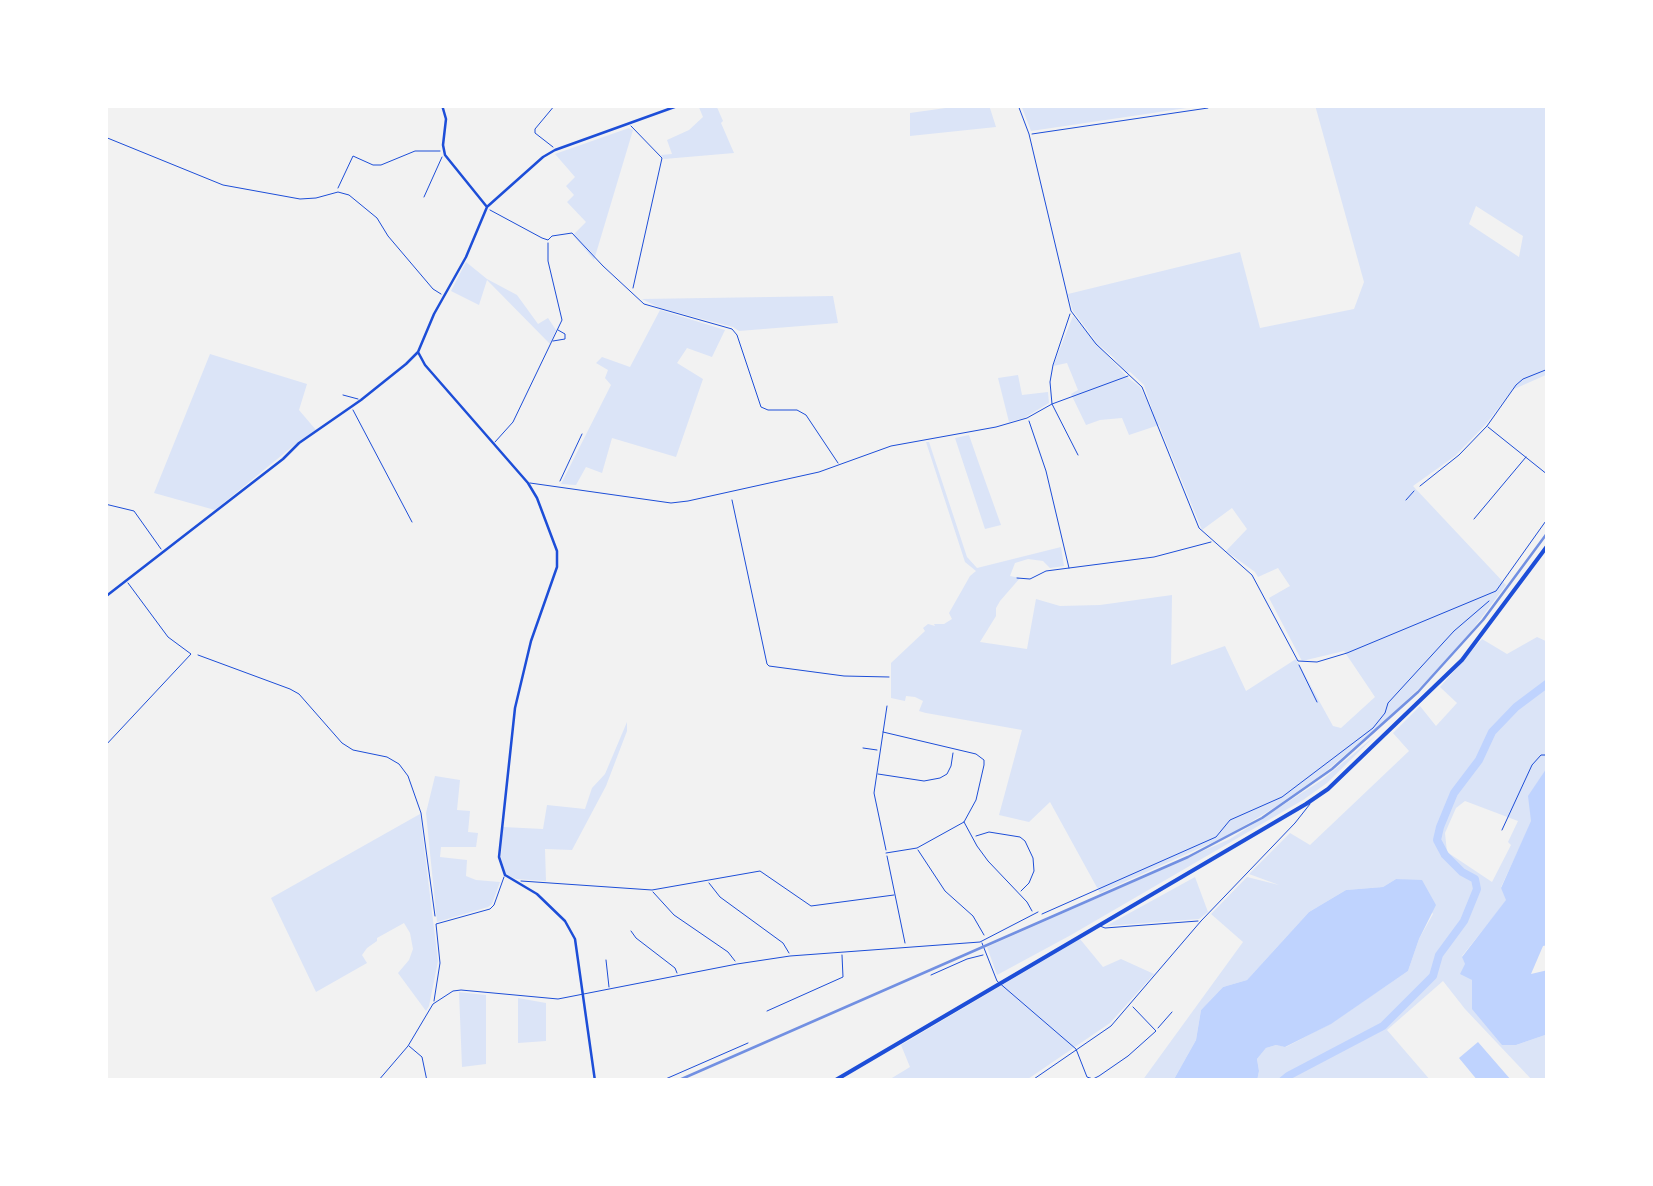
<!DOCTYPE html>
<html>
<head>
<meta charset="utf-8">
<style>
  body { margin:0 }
  #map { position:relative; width:1653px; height:1186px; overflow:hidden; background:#f2f2f2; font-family:"PT Sans Narrow",sans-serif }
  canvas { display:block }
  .frame { position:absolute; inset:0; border:108px solid #fff; pointer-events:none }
</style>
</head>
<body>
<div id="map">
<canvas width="1653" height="1186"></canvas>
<div class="frame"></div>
</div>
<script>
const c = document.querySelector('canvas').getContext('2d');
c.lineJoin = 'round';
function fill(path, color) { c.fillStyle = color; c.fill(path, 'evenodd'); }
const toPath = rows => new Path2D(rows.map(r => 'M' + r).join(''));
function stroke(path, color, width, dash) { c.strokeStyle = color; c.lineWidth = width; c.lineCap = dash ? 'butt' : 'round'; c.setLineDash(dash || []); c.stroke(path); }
const green = toPath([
  [698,105,716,105,723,121,721,123,734,153,664,159,661,155,672,154,667,140,689,130,703,117],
  [967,105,989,105,996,127,910,136,910,113],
  [1021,105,1207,105,1031,131],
  [1315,105,1548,105,1548,374,1512,390,1486,424,1455,456,1413,486,1506,585,1470,633,1438,670,1386,720,1325,772,1277,806,1229,835,1100,893,1050,802,1029,822,999,815,1022,730,926,713,919,711,923,701,915,697,906,696,905,701,891,698,891,663,925,631,923,628,928,624,935,626,934,624,944,624,952,619,949,613,970,576,976,571,965,562,926,442,929,442,967,557,977,568,1061,547,1064,566,1050,568,1043,561,1028,559,1015,563,1010,576,1020,578,1000,601,996,608,996,616,980,642,1027,649,1036,599,1060,606,1100,605,1172,595,1171,665,1225,646,1246,691,1296,659,1333,726,1341,728,1375,697,1344,651,1302,661,1269,598,1290,586,1278,568,1258,577,1255,572,1226,551,1247,529,1232,508,1202,530,1159,425,1129,435,1122,418,1100,420,1086,425,1071,394,1078,390,1067,363,1053,366,1073,316,1127,377,1140,387,1154,415,1144,385,1130,372,1126,373,1114,358,1098,344,1073,311,1068,294,1240,252,1260,328,1354,309,1364,282],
  [1476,206,1523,236,1519,257,1469,224],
  [629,128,633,130,594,260,573,235,586,222,567,202,574,195,566,186,575,177,555,154],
  [466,262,487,279,517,295,538,324,548,318,556,330,550,344,487,280,479,305,451,291],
  [833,296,838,323,739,331,733,327,660,308,642,299],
  [660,310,725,330,712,357,687,348,677,363,703,379,676,457,612,438,602,473,586,467,576,485,561,484,611,385,605,378,608,370,596,363,602,357,630,367],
  [210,354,307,384,299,410,316,430,298,442,215,510,154,493],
  [1018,375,1022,395,1048,392,1049,403,1024,418,1009,422,998,378],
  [969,435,978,461,1001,525,985,529,955,438],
  [1537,637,1548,642,1548,766,1529,796,1532,821,1501,887,1507,900,1462,956,1472,980,1516,1045,1548,1034,1548,1081,1533,1081,1465,1009,1443,981,1387,1030,1431,1081,1257,1081,1259,1071,1257,1059,1266,1048,1276,1045,1286,1047,1330,1024,1408,971,1419,939,1433,914,1414,881,1396,879,1383,887,1346,890,1309,912,1247,980,1223,987,1201,1010,1196,1040,1173,1081,1142,1081,1243,942,1211,914,1247,877,1279,885,1249,874,1290,833,1310,845,1409,751,1393,733,1420,706,1436,726,1457,703,1440,687,1482,639,1507,654],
  [1465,801,1518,821,1508,842,1511,845,1492,882,1447,852,1445,833,1456,808],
  [627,722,627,731,606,786,572,850,545,849,546,881,516,879,506,875,501,857,503,827,543,829,547,805,585,809,592,788,605,774],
  [1376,735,1327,783,1303,800,1071,935,997,975,987,947,1230,839,1322,780],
  [435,776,460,780,457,810,470,811,468,832,478,833,476,847,441,847,440,857,467,860,466,876,476,880,500,882,492,904,488,907,437,922,426,813],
  [420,814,438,961,429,1006,426,1011,398,973,409,960,413,949,410,933,404,923,377,938,377,941,367,948,362,955,367,963,316,992,271,898],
  [1195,877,1208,912,1199,919,1106,926],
  [1080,939,1103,967,1121,959,1154,974,1110,1023,1025,1081,887,1081,910,1067,901,1045],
  [459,992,486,995,486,1064,462,1067],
  [518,998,546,1003,546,1041,518,1043]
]);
const water = toPath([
  [1548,766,1548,945,1543,946,1531,974,1548,970,1548,1034,1516,1045,1502,1045,1472,1009,1472,980,1460,974,1465,964,1462,957,1506,900,1501,888,1531,821,1528,796],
  [1396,879,1422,880,1436,905,1419,939,1408,971,1331,1024,1285,1047,1276,1045,1266,1048,1257,1059,1259,1071,1257,1081,1173,1081,1196,1040,1201,1010,1223,987,1247,980,1309,912,1346,890,1383,887],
  [1478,1042,1511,1080,1510,1081,1478,1081,1459,1058]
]);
const river = toPath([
  [1282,1081,1288,1076,1383,1026,1433,976,1439,955,1464,921,1477,889,1475,879,1462,872,1445,855,1437,840,1440,827,1454,793,1479,760,1492,732,1516,707,1548,683]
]);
const path = toPath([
  [560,481,582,434],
  [732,500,767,664,769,666,844,676,889,677],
  [1406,500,1414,491],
  [198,655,290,689,299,694,342,743,353,750,387,757,399,764,408,776,421,813,435,916],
  [1042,914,1216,837,1230,820,1282,797,1373,728,1385,713,1388,703,1454,631,1489,601]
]);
const service = toPath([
  [553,341,565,339,565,334,558,330],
  [343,395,358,399]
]);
const minor = toPath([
  [1018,105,1029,134,1071,311,1096,344,1142,387,1199,528,1252,575,1298,661,1317,662,1347,653,1496,591,1548,518],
  [631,126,662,158,633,288],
  [1032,134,1208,108,1212,105],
  [105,137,223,185,300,199,316,198,338,192,349,195,377,218,388,236,433,289,441,294],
  [553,147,535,133,535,129,555,105],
  [338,188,353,156,373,165,381,165,415,151,440,151],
  [424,197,442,157],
  [490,210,542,238,548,240,552,236,572,233,603,266,644,304,732,329,737,335,761,407,768,410,797,410,806,415,838,463],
  [1070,314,1053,365,1050,382,1052,404,1078,455],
  [353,410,412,522],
  [1029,421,1046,471,1069,568],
  [1488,427,1548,475],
  [495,442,513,422,562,320,548,261,548,243],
  [530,483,671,503,688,501,819,472,891,446,996,427,1027,418,1052,404,1128,376],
  [1420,486,1459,455,1487,426,1516,385,1523,379,1548,369],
  [105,504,134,511,161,549],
  [1474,519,1526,457],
  [1017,578,1030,579,1046,571,1154,557,1211,542],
  [1299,665,1317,702],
  [883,732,976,754,984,760,984,765,976,800,964,822,917,848,886,853],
  [105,746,191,654,168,637,128,583],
  [863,748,877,750],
  [878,774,924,781,940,778,947,774,951,766,953,753],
  [964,822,977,846,988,861,1027,902,1032,911],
  [1502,830,1532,765,1541,755,1548,755],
  [976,836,989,832,1020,837,1025,841,1033,858,1034,871,1029,883,1021,891],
  [886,850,874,793,887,706],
  [918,850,945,891,973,916,984,935],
  [887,856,905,943],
  [521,881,652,890,760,871,811,906,894,895],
  [709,883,720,897,783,943,789,953],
  [653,892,674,915,728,952,735,961],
  [1100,926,1105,928,1198,921],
  [631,931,636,938,675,968,677,973],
  [982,943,997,981,1076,1049,1087,1077,1093,1079,1099,1076,1128,1056,1156,1031,1133,1007],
  [606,960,609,987],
  [931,975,967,959,983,955],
  [434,1001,440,963,436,924,490,909,494,905,504,877],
  [767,1011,843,977,842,955],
  [1158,1028,1172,1012],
  [409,1046,422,1057,427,1081],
  [378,1081,408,1046,433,1004,453,991,461,990,558,999,737,964,790,956,980,942,1038,912],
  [661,1081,748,1043],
  [1031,1081,1111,1026,1201,921,1295,823,1310,804]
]);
const tertiary = toPath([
  [488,206,543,157,555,150,680,105]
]);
const secondary = toPath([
  [418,352,425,365,528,483,537,498,557,551,557,567,531,641,515,708,499,857,505,875,537,894,565,921,575,939,595,1081],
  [105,597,283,459,299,443,361,400,406,364,418,352,434,314,466,257,487,207,445,155,443,145,446,119,442,105]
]);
const primary = toPath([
  [834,1081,1306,804,1328,789,1462,660,1548,545]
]);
const rail = toPath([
  [677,1081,1188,857,1262,818,1332,769,1418,692,1483,620,1548,532]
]);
fill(green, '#dbe4f7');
fill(water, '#bfd3fe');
stroke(river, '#bfd3fe', 8);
stroke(path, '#1d4ed8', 1);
stroke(service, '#1d4ed8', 1);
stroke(minor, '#1d4ed8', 1);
stroke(tertiary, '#1d4ed8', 2.5);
stroke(secondary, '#1d4ed8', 2.5);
stroke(primary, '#1d4ed8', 4);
stroke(rail, '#7290e2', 2.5);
</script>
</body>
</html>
